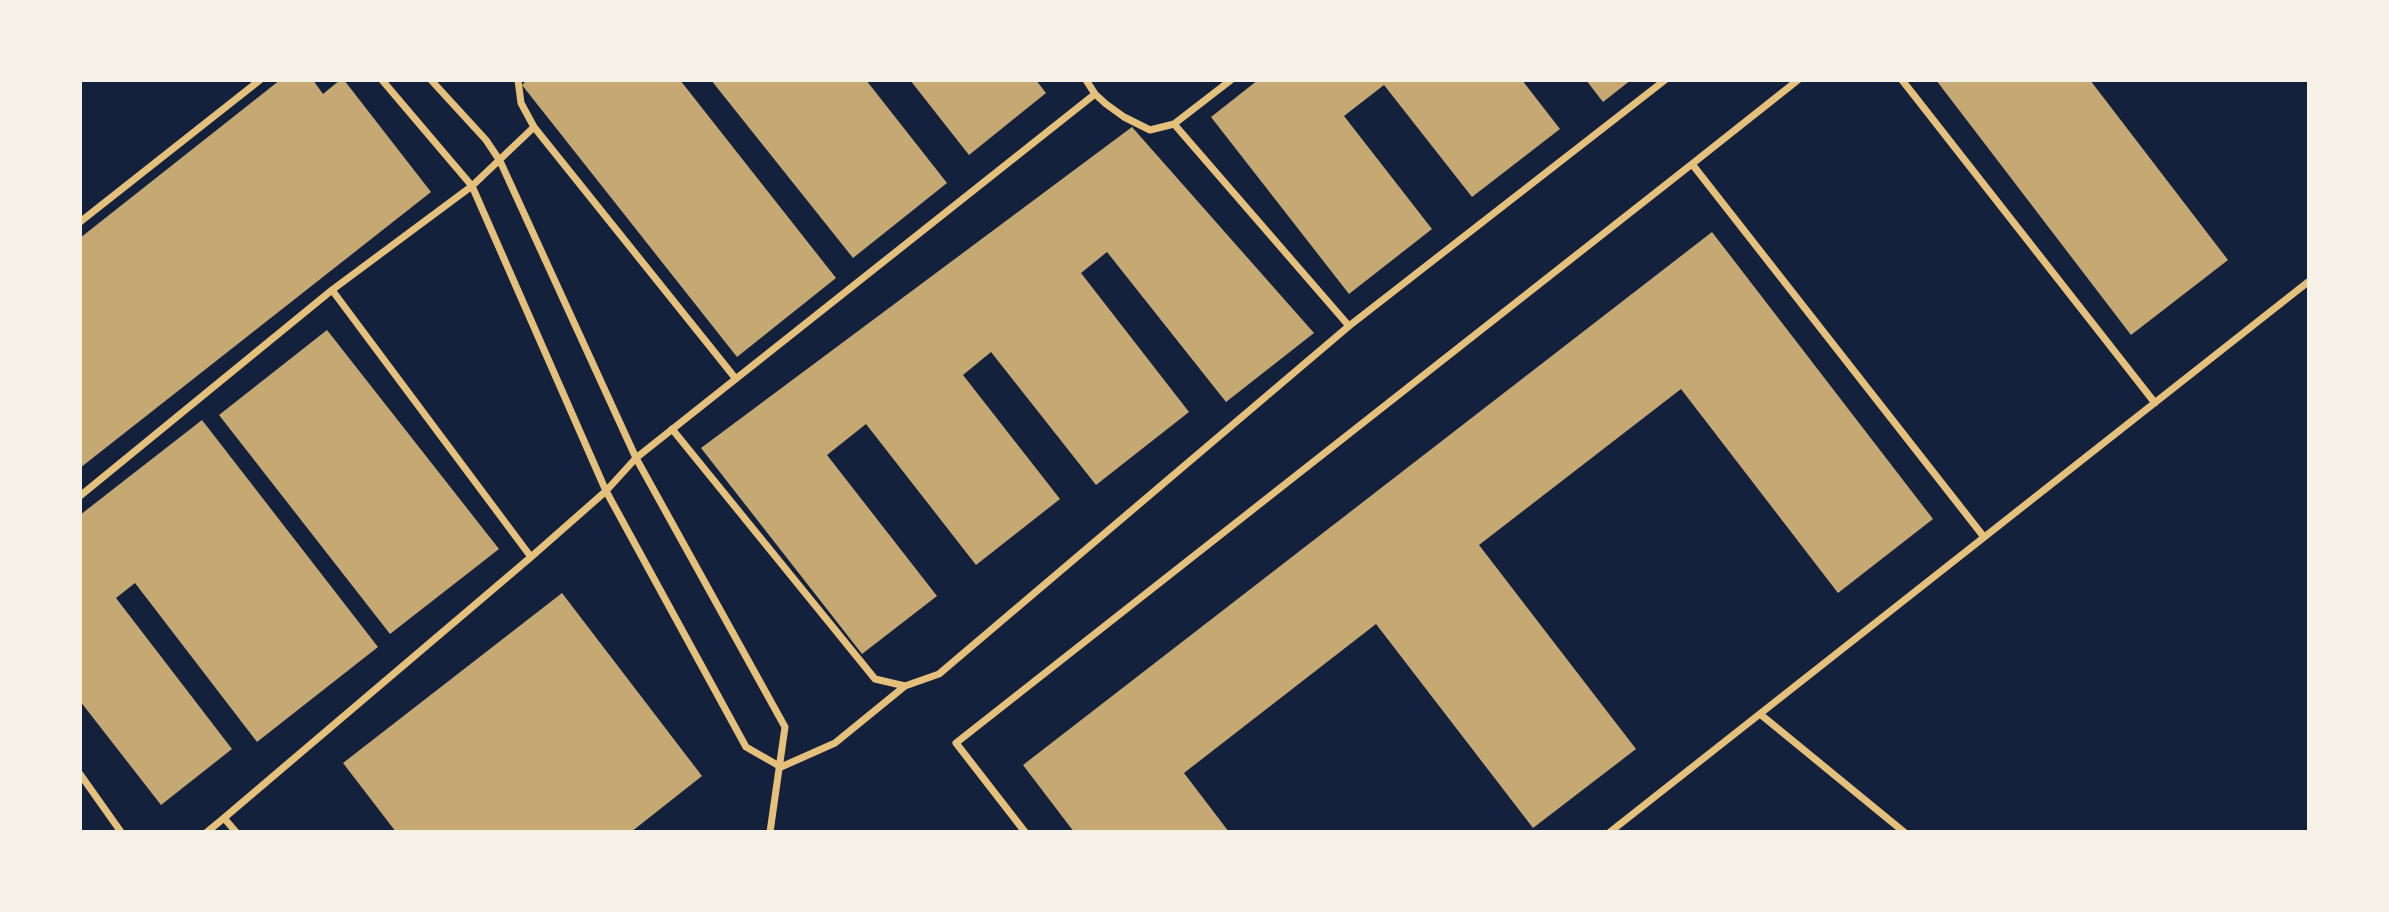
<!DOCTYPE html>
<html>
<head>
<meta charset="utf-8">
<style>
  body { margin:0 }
  #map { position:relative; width:2389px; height:912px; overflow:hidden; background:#14213d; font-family:"Sofia Sans Condensed",sans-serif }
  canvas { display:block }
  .frame { position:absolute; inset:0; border:82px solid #f6f1e7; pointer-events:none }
</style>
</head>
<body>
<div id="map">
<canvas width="2389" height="912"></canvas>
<div class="frame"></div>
</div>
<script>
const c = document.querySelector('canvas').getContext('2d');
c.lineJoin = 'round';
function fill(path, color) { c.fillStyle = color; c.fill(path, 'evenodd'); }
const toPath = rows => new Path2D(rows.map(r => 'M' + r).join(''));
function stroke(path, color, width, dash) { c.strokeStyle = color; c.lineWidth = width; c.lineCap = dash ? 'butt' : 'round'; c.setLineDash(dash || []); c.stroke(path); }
const building = toPath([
  [280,80,313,80,323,94,340,80,344,80,431,192,80,468,80,238],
  [527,80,680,80,836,278,737,357,522,85],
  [711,80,866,80,947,183,853,258],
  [910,80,1036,80,1046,93,969,155],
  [1258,80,1522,80,1560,129,1472,197,1384,85,1344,116,1432,229,1349,294,1211,117],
  [1586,80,1631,80,1603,102],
  [1936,80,2090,80,2228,260,2131,335],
  [1132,127,1314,333,1226,402,1107,252,1081,273,1189,412,1096,485,991,352,963,375,1060,499,976,565,866,424,827,455,937,596,862,654,701,448],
  [1712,232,1933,519,1838,593,1681,389,1479,545,1636,749,1533,828,1376,624,1184,773,1229,832,1074,832,1023,765],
  [327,330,499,549,390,634,219,415],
  [202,420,378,647,257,742,135,583,116,598,232,749,161,805,80,701,80,515],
  [562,593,702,776,631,832,396,832,343,763]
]);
const minor = toPath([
  [382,80,472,186,606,491,746,747,781,767],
  [431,80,486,140,500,161,636,458,785,727,770,832],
  [518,80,521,103,534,127,736,379],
  [1086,80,1095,94,1106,104,1124,117,1150,130,1174,124,1231,80],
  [1902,80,2155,403],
  [1174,124,1349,326],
  [1692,164,1798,80],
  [80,222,260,80],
  [332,290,472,186,534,127],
  [672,429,875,679,905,686,939,674,1349,326,1665,80],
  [80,496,332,290,531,557],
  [1760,714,1904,832],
  [781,767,835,743,905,686],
  [80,774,121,832],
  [224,818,531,557,606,491,636,458,1095,94],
  [207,832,224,818,236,832],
  [1025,832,956,743,1692,164,1984,537],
  [1610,832,2308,282]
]);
fill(building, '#c6a872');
stroke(minor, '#e5c07b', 7);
</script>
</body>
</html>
